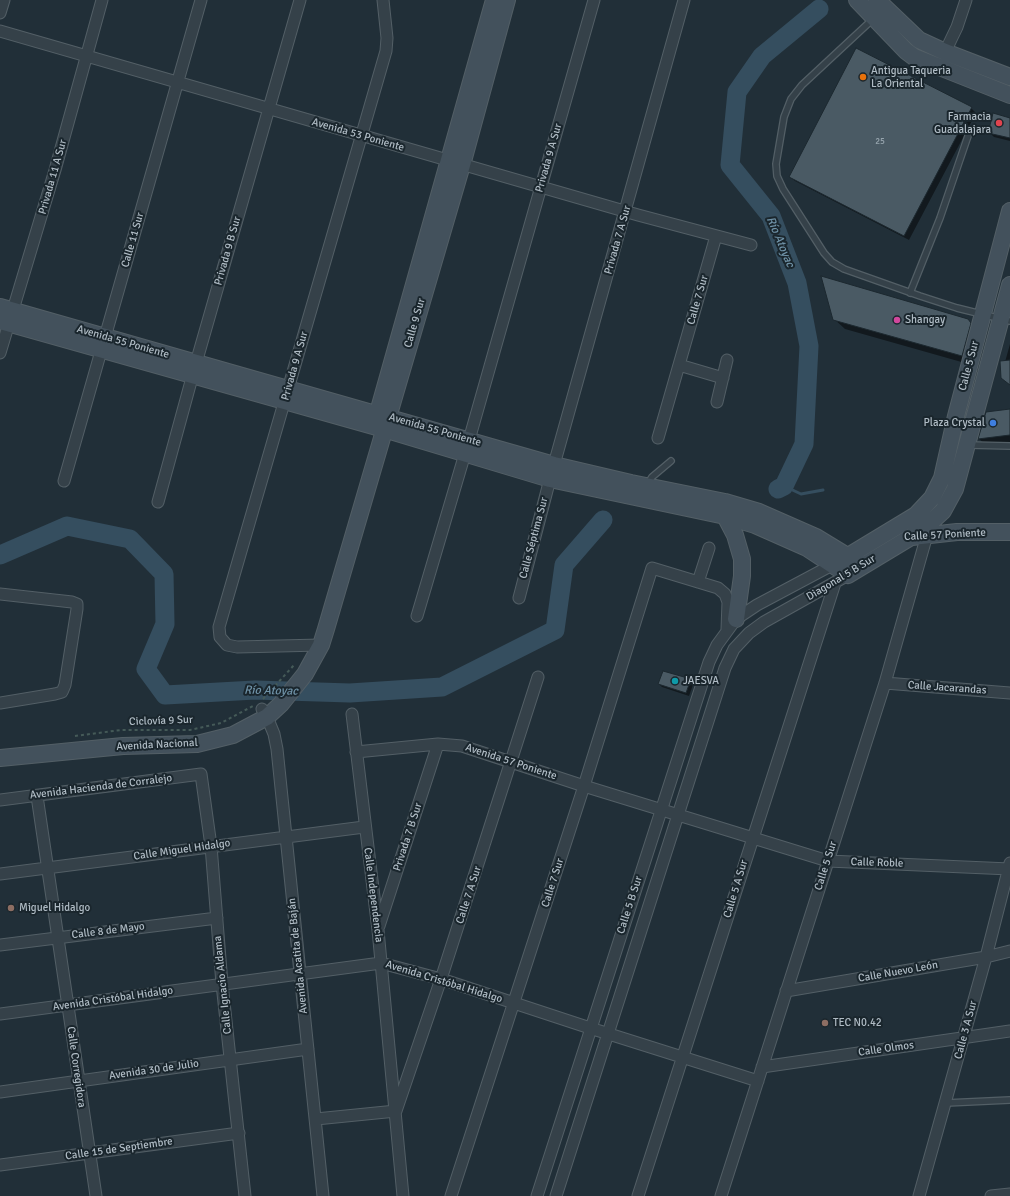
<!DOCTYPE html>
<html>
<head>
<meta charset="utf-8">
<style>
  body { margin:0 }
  canvas { display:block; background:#212f38 }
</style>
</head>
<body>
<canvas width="1010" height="1196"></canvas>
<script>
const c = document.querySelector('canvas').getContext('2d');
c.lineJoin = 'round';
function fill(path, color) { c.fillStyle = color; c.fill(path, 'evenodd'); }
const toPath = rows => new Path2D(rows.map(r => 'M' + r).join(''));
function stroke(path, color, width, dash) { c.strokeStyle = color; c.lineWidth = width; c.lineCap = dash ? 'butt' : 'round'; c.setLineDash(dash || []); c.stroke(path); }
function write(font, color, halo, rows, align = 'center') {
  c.font = font + ' Signika,sans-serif'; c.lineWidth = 4; c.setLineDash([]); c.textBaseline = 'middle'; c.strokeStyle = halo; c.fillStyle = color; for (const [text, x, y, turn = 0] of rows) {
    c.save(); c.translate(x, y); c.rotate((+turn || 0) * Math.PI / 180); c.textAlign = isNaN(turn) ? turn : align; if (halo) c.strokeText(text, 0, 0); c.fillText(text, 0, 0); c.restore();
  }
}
const shadow = toPath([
  [971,108,976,113,909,240,795,181,790,177],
  [1010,119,1010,141,994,137,989,132],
  [834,319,968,320,978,330,972,365,845,329],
  [1010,344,1010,385,1005,362],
  [1010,410,1010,442,986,445,979,439],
  [691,680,694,682,689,696,662,687,659,684]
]);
const stream = toPath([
  [784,486,801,494,823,490]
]);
const river = toPath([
  [778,489,784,486,804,444,809,346,797,283,771,216,730,165,737,92,762,56,819,9],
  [0,555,67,526,130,539,164,574,165,624,146,669,165,695,255,690,350,693,442,687,555,630,564,565,603,520]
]);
const building = toPath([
  [856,48,972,107,904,236,789,177,856,48],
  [993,113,1010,118,1010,138,988,133,993,113],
  [821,276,968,319,971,323,962,356,833,320,821,276],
  [1010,360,1010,385,1001,378,1000,361,1010,360],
  [1010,409,1010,435,978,439,986,412,1010,409],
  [663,671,691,679,686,693,658,684,663,671]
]);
const path = toPath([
  [263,699,295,664],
  [75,736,121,730,190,730,221,723,253,706]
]);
const lane = toPath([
  [873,19,802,85,791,99,784,117,776,164,777,176,783,189,824,253,832,262,844,269,920,296,957,308,1010,321],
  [910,293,940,218,968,136],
  [969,445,1010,446],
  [647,485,652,477,671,461],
  [946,1103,1010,1100]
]);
const street = toPath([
  [0,13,4,0],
  [0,31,638,215,751,245],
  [945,52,957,27,966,0],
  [0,353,55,170,102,0],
  [679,365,723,378],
  [717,402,727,360],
  [658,438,716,236],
  [64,481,201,0],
  [158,502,196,363,300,0],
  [698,582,709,548],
  [0,594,72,602,77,604,77,609,65,685,62,692,55,694,0,703],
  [519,598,550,479,684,0],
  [417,616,469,440,594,0],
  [321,645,237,647,227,645,220,637,219,627,386,51,387,38,383,0],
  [885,683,1010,693],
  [262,709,267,717,274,734,277,749,323,1196],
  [352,714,378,930,403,1196],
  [356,752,438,744,462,746,584,786,828,861,1010,869],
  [37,796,96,1196],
  [0,800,201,774,211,846,222,984,245,1196],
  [0,874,364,827],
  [379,926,438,744],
  [0,945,217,918],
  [786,991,986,957,1010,951],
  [0,1014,381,963,441,979,590,1028,758,1081],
  [762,1067,1010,1031],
  [0,1092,308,1049],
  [316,1119,396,1111,441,979,538,677],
  [0,1165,239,1133],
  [451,1196,584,786,652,568,718,588,725,594,728,602,727,629],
  [537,1196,709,662,717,645,736,619,757,605,834,564],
  [556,1196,725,668,734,649,749,633,764,622,848,575],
  [638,1196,835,583],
  [721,1196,885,683,927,535],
  [919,1196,986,957,1010,863],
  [991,1196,1010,1194]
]);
const secondary = toPath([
  [857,0,906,51,914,57,1010,95],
  [877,0,919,40,945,52,1010,77],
  [0,307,554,465,631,483,725,502,759,512,816,537,862,565],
  [0,321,384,429,550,479,725,516,755,525,807,548,848,575,911,537,932,521,943,511,955,489,1010,285],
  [377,416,494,0],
  [725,516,735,535,742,559,742,576,736,619],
  [912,537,957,532,1010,532],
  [840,561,916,515,932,498,942,478,956,416,1010,211],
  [0,758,123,746,197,744,233,735,267,717,281,704,305,674,321,645,326,629,462,165,507,0]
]);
const markers = [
  [863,77,4,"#e8710a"],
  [999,123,4,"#e0444e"],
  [897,320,4,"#d1479c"],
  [993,423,4,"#3f7fe0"],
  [675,681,4,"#0f9aa8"],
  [11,908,4,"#8d6e63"],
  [825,1023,4,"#8d6e63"]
];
const numberNames = [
  ["25",880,142]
];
const poiNames = [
  ["Antigua Taqueria",871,71],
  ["La Oriental",871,84],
  ["Farmacia",991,117,"right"],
  ["Guadalajara",991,130,"right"],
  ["Shangay",905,320],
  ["Plaza Crystal",985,423,"right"],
  ["JAESVA",683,681],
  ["Miguel Hidalgo",19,908],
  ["TEC N0.42",833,1023]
];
const streetNames = [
  ["Avenida 53 Poniente",358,135,16],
  ["Privada 9 A Sur",549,158,-74],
  ["Privada 11 A Sur",53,177,-74],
  ["Calle 11 Sur",133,240,-74],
  ["Privada 7 A Sur",618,240,-74],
  ["Privada 9 B Sur",228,251,-74],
  ["Calle 7 Sur",698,300,-74],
  ["Calle 9 Sur",415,323,-74],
  ["Avenida 55 Poniente",123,342,16],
  ["Privada 9 A Sur",295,366,-74],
  ["Calle 5 Sur",969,366,-75],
  ["Avenida 55 Poniente",435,430,16],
  ["Calle 57 Poniente",945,535,-3],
  ["Calle Séptima Sur",534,538,-75],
  ["Diagonal 5 B Sur",841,578,-31],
  ["Calle Jacarandas",947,688,4],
  ["Ciclovía 9 Sur",161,721,-2],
  ["Avenida Nacional",157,745,-3],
  ["Avenida 57 Poniente",511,762,18],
  ["Avenida Hacienda de Corralejo",101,787,-7],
  ["Privada 7 B Sur",408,837,-72],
  ["Calle Miguel Hidalgo",182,850,-8],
  ["Calle Roble",877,863,2],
  ["Calle 5 Sur",826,866,-72],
  ["Calle 7 Sur",553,883,-72],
  ["Calle 5 A Sur",736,889,-73],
  ["Calle Independencia",373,895,83],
  ["Calle 7 A Sur",469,895,-72],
  ["Calle 5 B Sur",630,905,-72],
  ["Calle 8 de Mayo",108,931,-7],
  ["Avenida Acatita de Baján",298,956,-96],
  ["Calle Nuevo León",898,972,-10],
  ["Avenida Cristóbal Hidalgo",444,982,17],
  ["Calle Ignacio Aldama",223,985,-96],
  ["Avenida Cristóbal Hidalgo",113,999,-8],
  ["Calle 3 A Sur",966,1030,-75],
  ["Calle Olmos",886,1049,-8],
  ["Calle Corregidora",76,1067,82],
  ["Avenida 30 de Julio",154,1070,-8],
  ["Calle 15 de Septiembre",119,1149,-8]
];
const waterNames = [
  ["Río Atoyac",780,242,67],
  ["Río Atoyac",271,691,1]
];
fill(shadow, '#0007');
stroke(stream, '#354e5f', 3);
stroke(river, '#354e5f', 19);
fill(building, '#4a5a64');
stroke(building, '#1c282f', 1);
stroke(lane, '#535f66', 8);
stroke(street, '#535f66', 13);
stroke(secondary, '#535f66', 18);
stroke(path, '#455a58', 2, [3, 3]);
stroke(lane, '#354149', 5.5);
stroke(street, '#354149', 11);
stroke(secondary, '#43515c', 16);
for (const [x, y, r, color] of markers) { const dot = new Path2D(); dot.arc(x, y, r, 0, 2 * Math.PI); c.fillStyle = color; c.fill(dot); stroke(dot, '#1a262d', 1.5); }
write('9px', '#96a4ad', null, numberNames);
write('11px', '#b0bcc5', '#1a262d', poiNames, 'left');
write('11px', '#b0bcc5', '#1a262d', streetNames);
write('italic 12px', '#7093a8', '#1a262d', waterNames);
</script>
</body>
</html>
